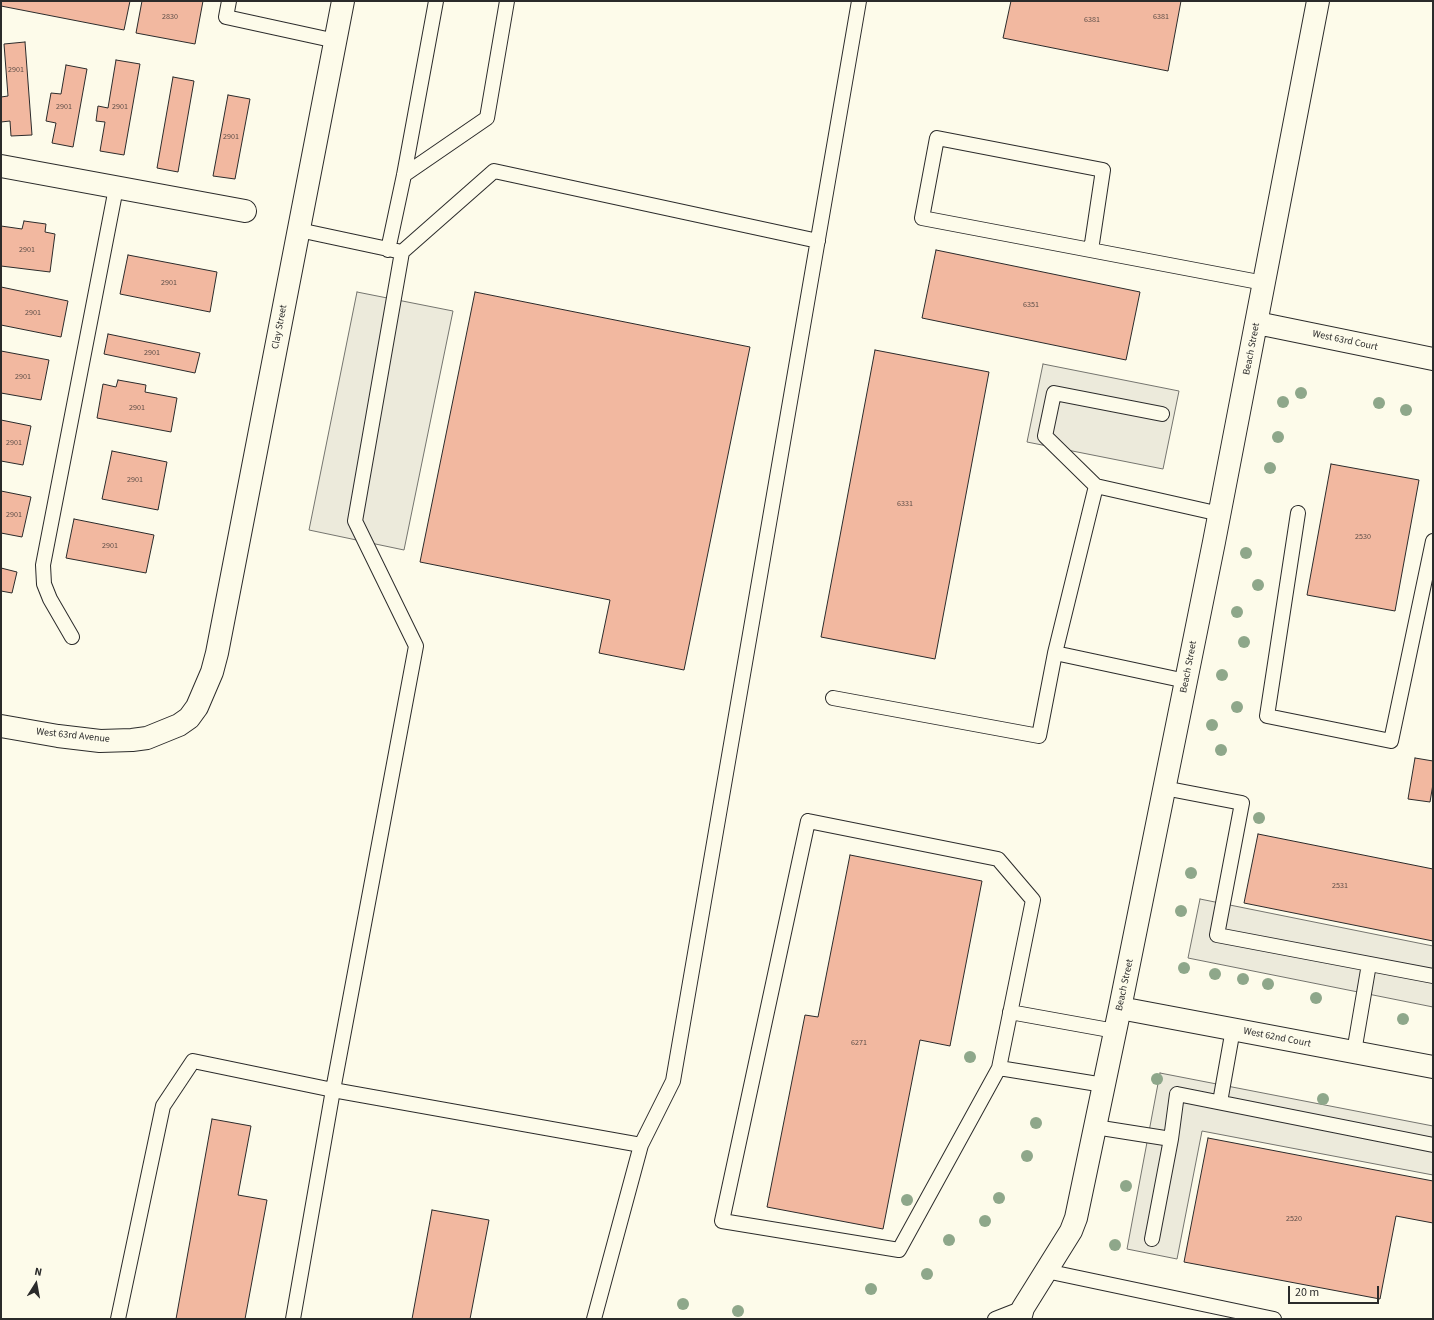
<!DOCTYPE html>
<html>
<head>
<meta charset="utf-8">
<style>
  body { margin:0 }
  #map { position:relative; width:1434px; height:1320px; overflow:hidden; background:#fdfbea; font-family:"Source Sans 3",sans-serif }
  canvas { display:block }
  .frame { position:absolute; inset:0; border:2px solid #2b2b2b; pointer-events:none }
  .north { position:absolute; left:16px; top:1264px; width:40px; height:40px; -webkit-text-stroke:3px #fdfbea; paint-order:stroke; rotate:11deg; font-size:11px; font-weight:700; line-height:16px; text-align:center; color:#2b2b2b }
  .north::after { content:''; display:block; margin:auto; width:14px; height:18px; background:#2b2b2b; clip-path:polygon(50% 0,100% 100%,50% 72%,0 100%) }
  .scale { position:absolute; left:1288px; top:1286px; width:91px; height:18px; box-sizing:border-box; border:2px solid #2b2b2b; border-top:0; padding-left:5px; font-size:12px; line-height:14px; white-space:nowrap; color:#2b2b2b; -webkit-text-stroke:3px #fdfbea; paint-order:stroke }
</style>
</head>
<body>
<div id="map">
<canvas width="1434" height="1320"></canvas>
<div class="frame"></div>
<div class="north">N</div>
<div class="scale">20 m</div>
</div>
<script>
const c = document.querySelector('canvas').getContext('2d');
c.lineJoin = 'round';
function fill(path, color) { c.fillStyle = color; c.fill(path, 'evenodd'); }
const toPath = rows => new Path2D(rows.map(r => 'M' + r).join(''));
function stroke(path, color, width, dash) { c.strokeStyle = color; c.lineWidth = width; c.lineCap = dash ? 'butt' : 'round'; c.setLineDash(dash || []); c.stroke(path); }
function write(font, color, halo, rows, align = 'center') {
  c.font = font + ' "Source Sans 3",sans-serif'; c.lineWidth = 3; c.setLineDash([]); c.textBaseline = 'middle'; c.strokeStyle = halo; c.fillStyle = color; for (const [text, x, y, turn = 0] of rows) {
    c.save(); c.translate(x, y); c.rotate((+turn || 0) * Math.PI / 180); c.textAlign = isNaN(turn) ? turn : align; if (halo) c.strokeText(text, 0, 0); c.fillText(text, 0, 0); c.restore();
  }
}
const parking = toPath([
  [357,292,453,311,404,550,309,530,357,292],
  [1043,364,1179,391,1163,469,1027,442,1043,364],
  [1200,899,1433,946,1433,1007,1188,958,1200,899],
  [1160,1073,1433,1126,1433,1175,1202,1131,1177,1259,1127,1249,1160,1073]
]);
const building = toPath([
  [1,1,130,1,124,30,1,6,1,1],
  [142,1,203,1,195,44,136,33,142,1],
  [1011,1,1181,1,1168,71,1003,38,1011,1],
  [25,42,32,135,11,136,10,121,1,122,1,97,8,96,4,44,25,42],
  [116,60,140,64,124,155,100,151,105,122,96,121,98,106,108,108,116,60],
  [66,65,87,69,73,147,52,143,56,123,46,121,51,93,61,94,66,65],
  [173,77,194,81,178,172,157,168,173,77],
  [228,95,250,99,235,179,213,176,228,95],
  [24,221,46,224,45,232,55,234,50,272,1,266,1,226,22,229,24,221],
  [936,250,1140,292,1126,360,922,318,936,250],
  [128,255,217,272,210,312,120,294,128,255],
  [1,287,68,301,61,337,1,325,1,287],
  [475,292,750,347,684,670,599,653,610,600,420,562,475,292],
  [108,334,200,353,195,373,104,354,108,334],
  [875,350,989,372,935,659,821,637,875,350],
  [1,351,49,360,41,400,1,393,1,351],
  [118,380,146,385,145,392,177,398,171,432,97,418,103,384,116,387,118,380],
  [1,420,31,426,23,465,1,461,1,420],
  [112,451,167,462,158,510,102,499,112,451],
  [1331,464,1419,480,1395,611,1307,595,1331,464],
  [1,491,31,497,22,537,1,533,1,491],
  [74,519,154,535,146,573,66,558,74,519],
  [1,568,17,572,12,593,1,591,1,568],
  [1415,758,1433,761,1433,784,1430,802,1408,799,1415,758],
  [1258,834,1433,869,1433,941,1244,903,1258,834],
  [850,855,982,881,950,1046,920,1040,883,1229,767,1207,805,1015,818,1017,850,855],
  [212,1119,251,1126,238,1195,267,1200,245,1319,176,1319,212,1119],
  [1208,1138,1433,1181,1433,1223,1396,1216,1380,1299,1184,1262,1208,1138],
  [432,1210,489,1220,470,1319,412,1319,432,1210]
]);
const lane = toPath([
  [229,1,226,17,336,41],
  [404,175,487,118,507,1],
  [388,250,404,175,436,1],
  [1091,250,1103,170,937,138,922,218,1264,283],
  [402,252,494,171,818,241],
  [1096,486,1045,436,1054,393,1162,414],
  [1298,513,1267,716,1391,741,1433,541],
  [72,637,50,599,44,584,43,565,116,188],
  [1186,681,1055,653,1096,486,1220,514],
  [833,698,1039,736,1055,653],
  [1164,788,1242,803,1217,935,1433,976],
  [808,821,998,859,1033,900,999,1068,899,1250,722,1221,808,821],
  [1010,1012,1115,1031],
  [1354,1052,1369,964],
  [999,1068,1104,1085],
  [1220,1102,1233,1029],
  [1095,1127,1171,1139,1177,1094,1433,1145],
  [641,1145,673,1081,859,1],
  [1152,1239,1171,1139],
  [1046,1271,1274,1319],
  [118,1319,163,1106,193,1061,333,1090,641,1145,594,1319],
  [293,1319,333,1090,416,646,355,521,402,252,299,230],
  [995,1319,1023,1308]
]);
const street = toPath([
  [1,166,245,211],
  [1257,323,1433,359],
  [1,726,58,736,100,741,132,740,147,738,179,725,189,718,197,707,212,672,217,653,343,1],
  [1120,1008,1433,1067],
  [1020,1319,1023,1308,1071,1231,1076,1218,1120,1008,1214,542,1318,1]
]);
const trees = [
  [1301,393],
  [1283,402],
  [1379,403],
  [1406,410],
  [1278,437],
  [1270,468],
  [1246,553],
  [1258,585],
  [1237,612],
  [1244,642],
  [1222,675],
  [1237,707],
  [1212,725],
  [1221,750],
  [1259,818],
  [1191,873],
  [1181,911],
  [1184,968],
  [1215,974],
  [1243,979],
  [1268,984],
  [1316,998],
  [1403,1019],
  [970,1057],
  [1157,1079],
  [1323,1099],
  [1036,1123],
  [1027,1156],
  [1126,1186],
  [999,1198],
  [907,1200],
  [985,1221],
  [949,1240],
  [1115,1245],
  [927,1274],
  [871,1289],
  [683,1304],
  [738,1311]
];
const numberNames = [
  ["2830",170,17],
  ["6381",1161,17],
  ["6381",1092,20],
  ["2901",16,70],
  ["2901",64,107],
  ["2901",120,107],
  ["2901",231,137],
  ["2901",27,250],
  ["2901",169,283],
  ["6351",1031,305],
  ["2901",33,313],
  ["2901",152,353],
  ["2901",23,377],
  ["2901",137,408],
  ["2901",14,443],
  ["2901",135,480],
  ["6331",905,504],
  ["2901",14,515],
  ["2530",1363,537],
  ["2901",110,546],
  ["2531",1340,886],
  ["6271",859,1043],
  ["2520",1294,1219]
];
const streetNames = [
  ["Clay Street",280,327,-79],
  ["West 63rd Court",1345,341,12],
  ["Beach Street",1252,349,-79],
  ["Beach Street",1189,667,-79],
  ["West 63rd Avenue",73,736,6],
  ["Beach Street",1125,985,-78],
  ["West 62nd Court",1277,1038,11]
];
fill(parking, '#eceadb');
stroke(parking, '#74746e', 1);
fill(building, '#f2b8a0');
stroke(building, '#2b2b2b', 1);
stroke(lane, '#2b2b2b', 16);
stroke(street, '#2b2b2b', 24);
stroke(lane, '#fdfbea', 14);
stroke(street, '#fdfbea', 22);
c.fillStyle = '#8ea78a';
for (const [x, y] of trees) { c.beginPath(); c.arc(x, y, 6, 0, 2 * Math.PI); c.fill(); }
write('8px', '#5d4e48', null, numberNames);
write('10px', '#2b2b2b', '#fdfbea', streetNames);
</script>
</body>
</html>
